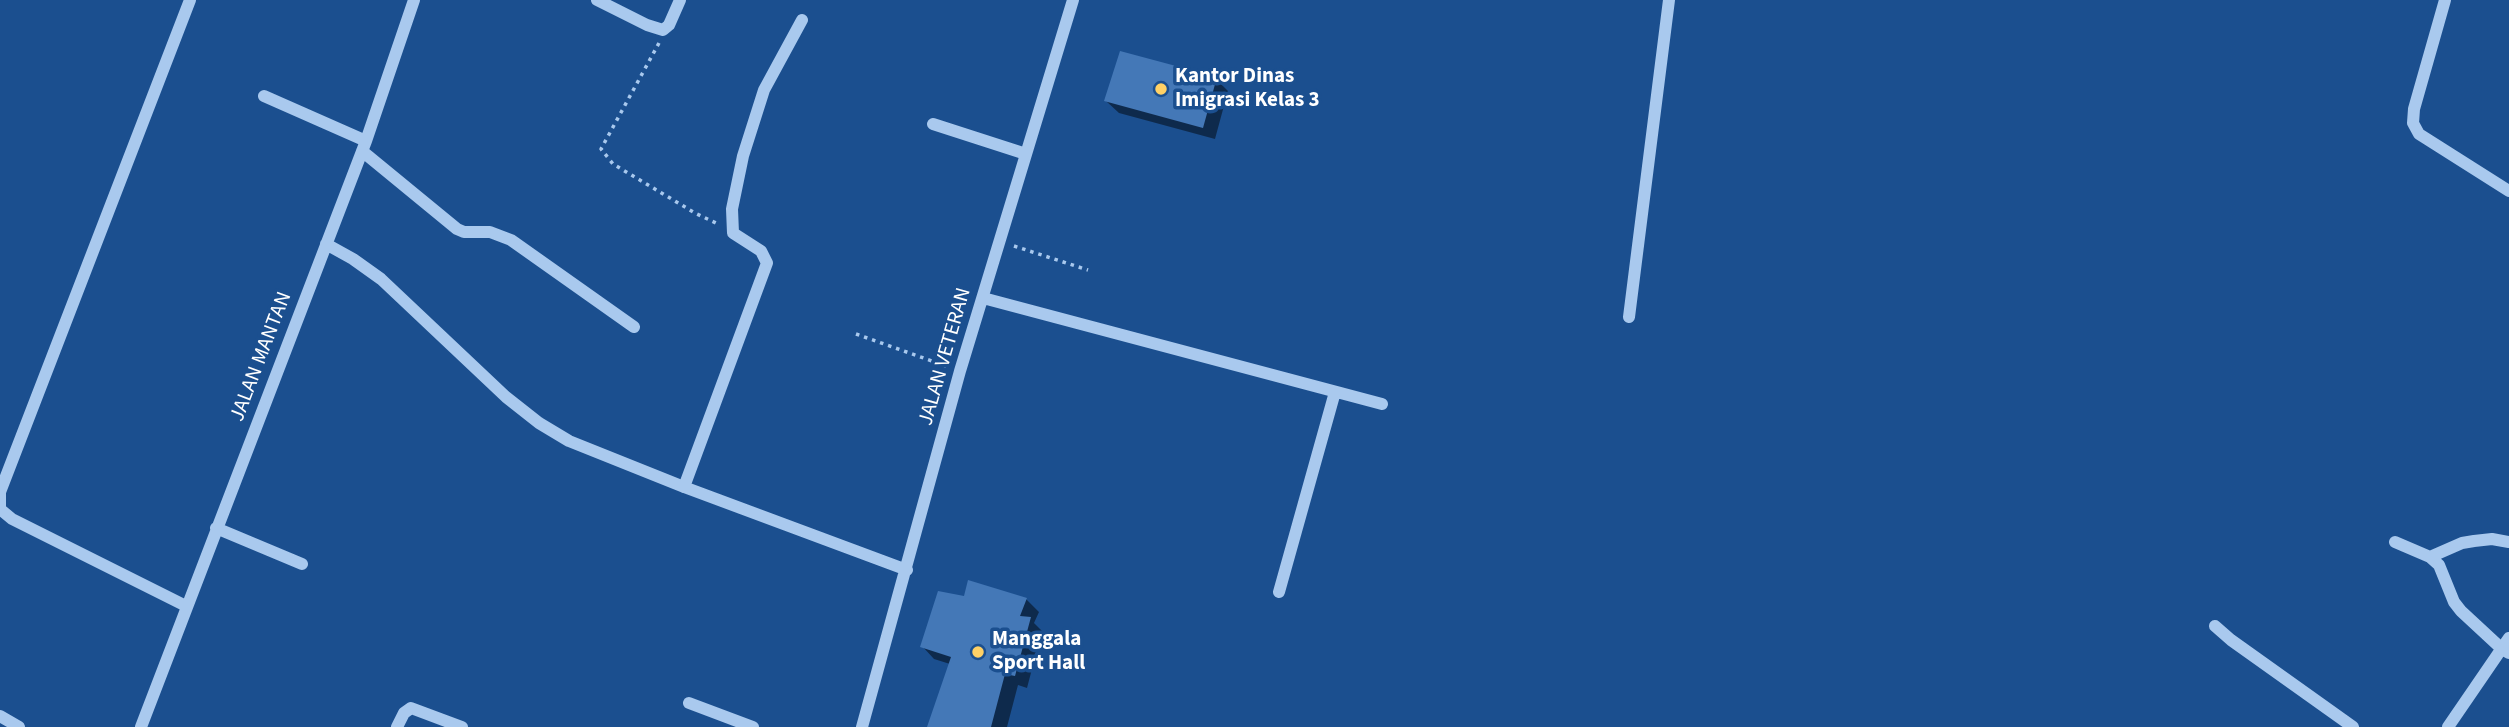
<!DOCTYPE html>
<html>
<head>
<meta charset="utf-8">
<style>
  body { margin:0 }
  canvas { display:block; background:#1b4f8f }
</style>
</head>
<body>
<canvas width="2509" height="727"></canvas>
<script>
const c = document.querySelector('canvas').getContext('2d');
c.lineJoin = 'round';
function fill(path, color) { c.fillStyle = color; c.fill(path, 'evenodd'); }
const toPath = rows => new Path2D(rows.map(r => 'M' + r).join(''));
function stroke(path, color, width, dash) { c.strokeStyle = color; c.lineWidth = width; c.lineCap = dash ? 'butt' : 'round'; c.setLineDash(dash || []); c.stroke(path); }
function write(font, color, halo, rows, align = 'center') {
  c.font = font + ' "Source Sans 3",sans-serif'; c.lineWidth = 7; c.setLineDash([]); c.textBaseline = 'middle'; c.strokeStyle = halo; c.fillStyle = color; for (const [text, x, y, turn = 0] of rows) {
    c.save(); c.translate(x, y); c.rotate((+turn || 0) * Math.PI / 180); c.textAlign = isNaN(turn) ? turn : align; if (halo) c.strokeText(text, 0, 0); c.fillText(text, 0, 0); c.restore();
  }
}
const shadow = toPath([
  [1216,79,1228,91,1215,139,1119,113,1106,101],
  [1026,599,1039,612,1034,623,1042,631,1027,688,1018,685,1007,727,929,727,950,664,934,659,922,646]
]);
const building = toPath([
  [1120,51,1217,77,1203,128,1104,101],
  [968,580,1027,598,1020,616,1031,617,1015,676,1005,674,991,727,927,727,951,657,920,647,938,591,964,596]
]);
const path = toPath([
  [659,43,601,149,613,164,695,213,718,224],
  [1014,246,1088,270],
  [856,334,946,366]
]);
const minor = toPath([
  [597,0,647,25,663,30,669,25,680,0],
  [2445,0,2414,109,2413,123,2419,134,2509,191],
  [264,96,366,141],
  [933,124,1026,154],
  [362,151,457,229,464,232,490,232,511,240,634,327],
  [326,244,353,259,381,279,506,397,539,423,569,441,684,487,907,570],
  [983,298,1382,404],
  [1629,317,1669,0],
  [684,487,767,263,761,251,733,233,732,209,743,156,764,90,802,20],
  [216,528,302,564],
  [2395,542,2430,557,2439,565,2454,602,2461,611,2502,649,2509,653],
  [2430,557,2462,543,2474,541,2492,539,2509,542],
  [1279,592,1335,392],
  [186,606,12,519,0,509,0,492,190,0],
  [2215,626,2231,640,2353,727],
  [689,703,753,727],
  [0,716,19,727],
  [141,727,366,141,414,0],
  [397,727,404,713,411,708,462,727],
  [862,727,960,371,1073,0],
  [2448,727,2509,638]
]);
const markers = [
  [1161,89,7,"#ffd166"],
  [978,652,7,"#ffd166"]
];
const poiNames = [
  ["Kantor Dinas",1175,77],
  ["Imigrasi Kelas 3",1175,101],
  ["Manggala",992,640],
  ["Sport Hall",992,664]
];
const streetNames = [
  ["JALAN MANTAN",262,357,-69],
  ["JALAN VETERAN",946,357,-74]
];
fill(shadow, '#0007');
fill(building, '#4478b7');
stroke(path, '#a9c9ee', 3.5, [3.5, 5]);
stroke(minor, '#a9c9ee', 12);
for (const [x, y, r, color] of markers) { const dot = new Path2D(); dot.arc(x, y, r, 0, 2 * Math.PI); c.fillStyle = color; c.fill(dot); stroke(dot, '#1b4f8f', 2.5); }
write('bold 21px', '#fff', '#1b4f8f', poiNames, 'left');
write('21px', '#fff', '#1b4f8f', streetNames);
</script>
</body>
</html>
